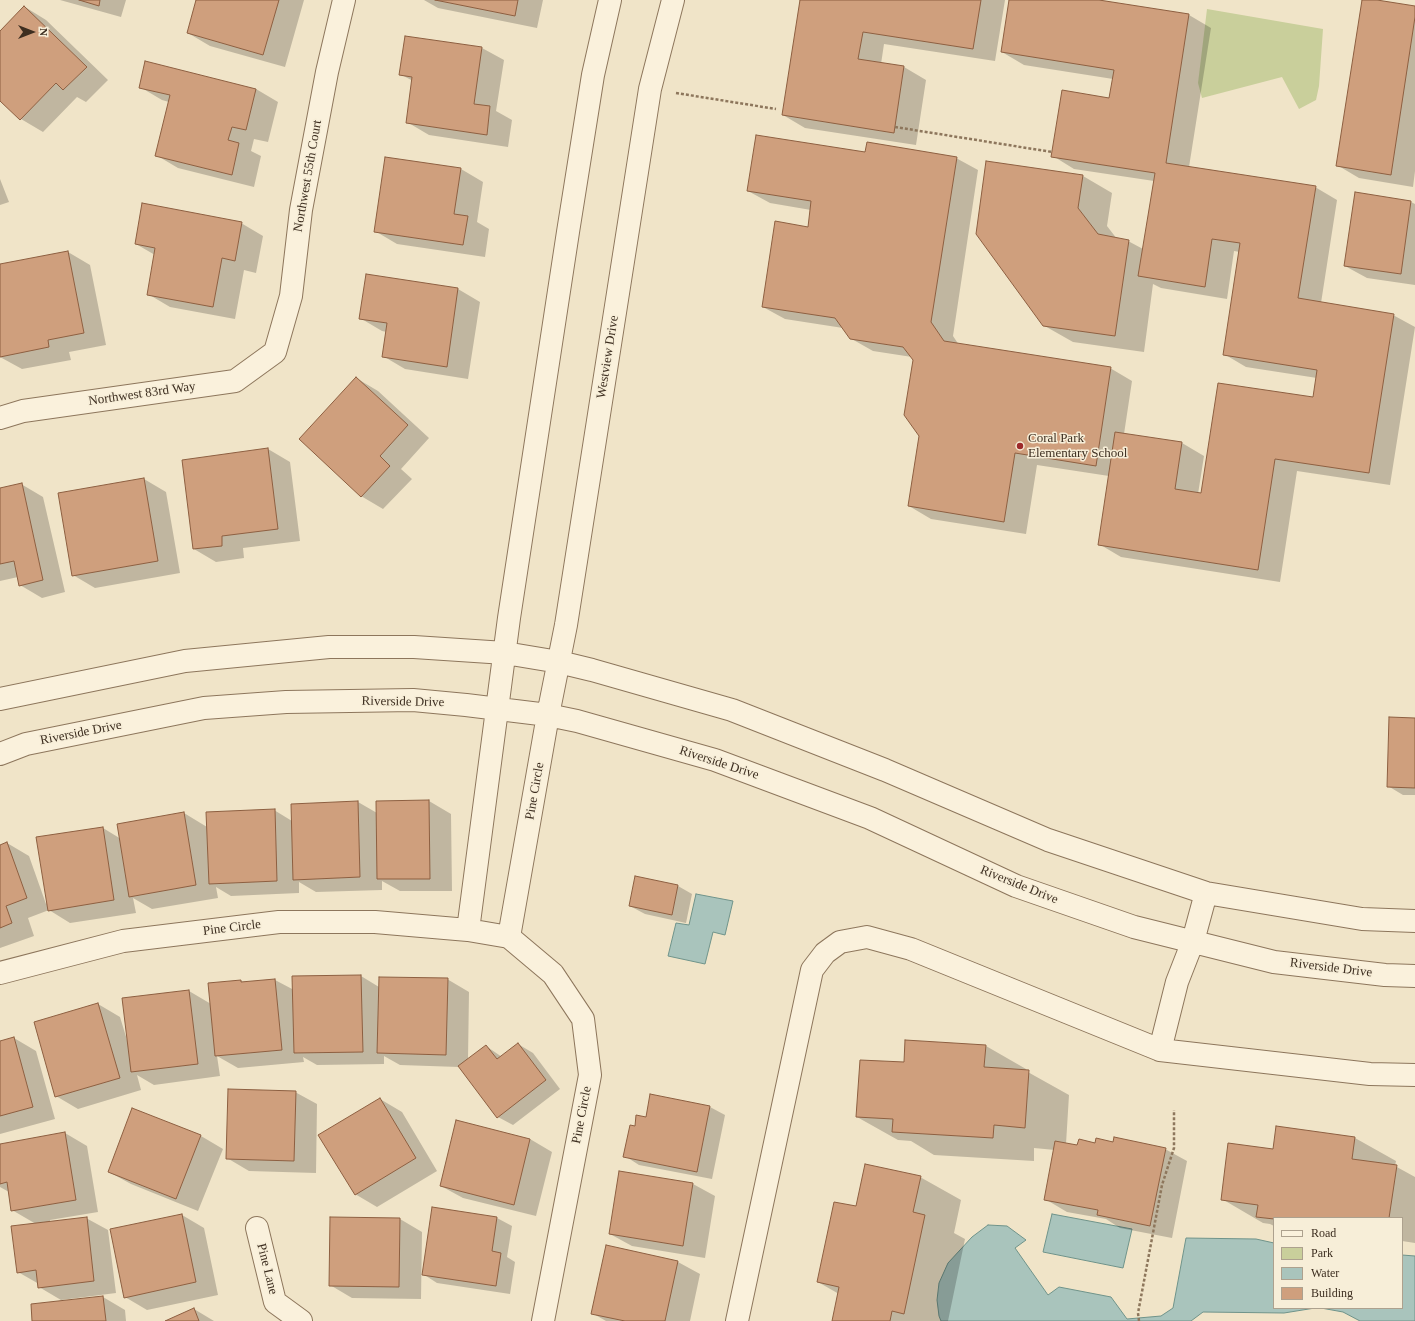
<!DOCTYPE html>
<html>
<head>
<meta charset="utf-8">
<style>
  body { margin:0 }
  #map { position:relative; width:1415px; height:1321px; overflow:hidden; background:#f0e4c8; font-family:"Times New Roman",serif }
  canvas { display:block }
  .legend { position:absolute; left:1273px; top:1217px; width:130px; height:92px; box-sizing:border-box; background:#f7eed8; border:1px solid #ada18e; margin:0; padding:5px 7px; list-style:none; font-size:12px; color:#3d2e20 }
  .legend li { display:flex; align-items:center; gap:8px; height:20px }
  .legend b { width:20px; border:1px solid #ada18e }
  .north { position:absolute; left:12px; top:12px; width:40px; height:40px; -webkit-text-stroke:3px #f7eed8; paint-order:stroke; rotate:90deg; font-size:11px; font-weight:700; line-height:16px; text-align:center; color:#3d2e20 }
  .north::after { content:''; display:block; margin:auto; width:14px; height:18px; background:#3d2e20; clip-path:polygon(50% 0,100% 100%,50% 72%,0 100%) }
</style>
</head>
<body>
<div id="map">
<canvas width="1415" height="1321"></canvas>
<ul class="legend">
<li><b style="height:5px;background:#faf1dc"></b>Road</li>
<li><b style="height:11px;background:#c9cf9b"></b>Park</li>
<li><b style="height:11px;background:#a9c4bc"></b>Water</li>
<li><b style="height:11px;background:#cf9f7d"></b>Building</li>
</ul>
<div class="north">N</div>
</div>
<script>
const c = document.querySelector('canvas').getContext('2d');
c.lineJoin = 'round';
function fill(path, color) { c.fillStyle = color; c.fill(path, 'evenodd'); }
const toPath = rows => new Path2D(rows.map(r => 'M' + r).join(''));
function stroke(path, color, width, dash) { c.strokeStyle = color; c.lineWidth = width; c.lineCap = dash ? 'butt' : 'round'; c.setLineDash(dash || []); c.stroke(path); }
function write(font, color, halo, rows, align = 'center') {
  c.font = font + ' "Times New Roman",serif'; c.lineWidth = 3; c.setLineDash([]); c.textBaseline = 'middle'; c.strokeStyle = halo; c.fillStyle = color; for (const [text, x, y, turn = 0] of rows) {
    c.save(); c.translate(x, y); c.rotate((+turn || 0) * Math.PI / 180); c.textAlign = isNaN(turn) ? turn : align; if (halo) c.strokeText(text, 0, 0); c.fillText(text, 0, 0); c.restore();
  }
}
const green = toPath([
  [1207,9,1323,29,1319,86,1316,100,1299,109,1282,77,1202,98,1198,83]
]);
const water = toPath([
  [696,894,733,901,725,935,713,932,705,964,668,956,676,923,689,925,696,894],
  [1052,1214,1132,1229,1123,1268,1043,1252,1052,1214],
  [988,1225,1007,1226,1026,1240,1015,1248,1048,1295,1059,1287,1111,1297,1127,1319,1161,1316,1173,1308,1186,1238,1256,1239,1274,1243,1274,1308,1315,1308,1284,1313,1203,1312,1191,1321,941,1321,939,1316,937,1300,939,1283,948,1263,972,1237,988,1225],
  [1402,1255,1415,1256,1415,1321,1360,1321,1343,1312,1321,1308,1402,1308,1402,1255]
]);
const shadow = toPath([
  [60,0,126,0,121,17],
  [197,0,304,0,285,67,210,46,188,33],
  [424,0,543,0,537,28,438,8],
  [801,0,1005,0,995,61,884,44,881,64,904,67,926,80,916,145,805,128,783,115],
  [1010,0,1102,0,1102,2,1189,15,1211,28,1189,167,1315,187,1337,200,1321,303,1393,315,1415,327,1390,485,1297,471,1280,582,1121,557,1099,544,1109,476,1037,465,1026,534,931,519,909,506,920,436,914,360,912,357,873,351,850,338,843,328,785,319,763,307,808,228,811,210,770,203,748,191,866,154,956,158,978,170,953,336,959,345,1110,368,1132,381,1124,434,1182,443,1204,456,1198,494,1202,495,1313,399,1317,378,1246,367,1224,354,1240,252,1234,251,1227,299,1161,288,1153,284,1144,352,1073,342,1043,325,987,162,1083,176,1112,193,1107,226,1117,239,1128,241,1143,249,1154,181,1074,169,1053,156,1110,99,1113,79,1024,65,1002,52],
  [1363,0,1415,7,1415,171,1413,187,1359,178,1337,165],
  [25,7,46,20,108,80,86,102,77,97,43,132,21,119,0,99,0,32],
  [406,37,482,48,504,60,496,111,512,120,508,147,429,135,407,122,413,81,400,74],
  [140,87,256,89,278,102,268,142,254,139,251,151,261,156,254,187,178,168,156,155,169,102,162,100],
  [461,169,483,182,477,222,489,229,485,257,397,244,375,231],
  [0,179,9,202,0,205],
  [1355,193,1411,202,1415,204,1415,285,1367,278,1345,266],
  [241,223,263,236,256,273,244,270,235,319,170,307,148,294,155,255,136,244],
  [68,252,90,265,106,345,69,352,71,360,22,369,0,357,0,265],
  [458,289,480,302,468,379,405,369,383,356,387,332,382,331,360,318],
  [356,378,378,391,429,438,401,469,412,479,383,509,361,496],
  [268,449,290,462,300,541,243,548,244,558,216,562,194,549],
  [144,479,166,492,180,573,95,588,73,575],
  [21,484,43,497,65,592,42,598,20,585,18,577,0,581,0,489],
  [1415,719,1415,795,1403,795,1388,786],
  [429,801,451,814,452,891,400,891,382,881,382,890,316,892,299,882,299,893,231,896,216,887,218,898,152,909,133,898,136,913,70,923,49,910,28,918,34,936,0,948,0,846,7,843,29,856,46,904,103,828,121,839,119,824,184,813,207,827,274,810,292,821,358,802,377,813],
  [678,886,692,894,686,923,645,914,630,906],
  [361,976,379,987,447,979,469,992,468,1059,486,1046,502,1057,518,1044,533,1053,560,1089,513,1125,498,1117,459,1067,400,1065,384,1056,384,1064,317,1065,303,1057,304,1062,238,1068,217,1056,220,1076,154,1085,137,1075,141,1090,78,1109,56,1096,98,1004,120,1017,127,1040,189,991,211,1004,209,984,241,981,244,983,275,980,294,990],
  [14,1038,36,1051,55,1119,0,1134,0,1042],
  [986,1046,1026,1069,1026,1071,1069,1095,1066,1144,1078,1147,1113,1143,1165,1149,1187,1161,1172,1238,1120,1228,1106,1219,1067,1212,1045,1199,1055,1150,1034,1148,1034,1161,934,1155,911,1141,898,1140,857,1117,905,1064],
  [295,1092,317,1104,316,1173,249,1171,227,1158],
  [651,1095,710,1107,725,1115,712,1179,639,1165,625,1156,635,1127,646,1118],
  [380,1099,402,1112,437,1171,377,1207,355,1194],
  [133,1109,201,1136,223,1149,198,1211,131,1184,109,1172],
  [65,1133,87,1146,98,1212,50,1220,50,1222,86,1218,108,1230,116,1293,61,1300,39,1287,39,1284,18,1272,36,1224,12,1210,9,1192,0,1187,0,1145],
  [1355,1138,1396,1161,1395,1166,1415,1177,1415,1243,1402,1241,1402,1218,1274,1218,1274,1226,1270,1224,1263,1223,1222,1199,1274,1150],
  [530,1139,552,1152,536,1216,463,1198,441,1186],
  [619,1172,693,1184,715,1196,705,1258,632,1246,610,1234],
  [920,1177,961,1200,954,1233,965,1239,948,1321,833,1321,839,1294,818,1282,857,1207],
  [182,1215,204,1228,218,1295,147,1310,125,1297,111,1230],
  [497,1218,512,1226,507,1257,515,1262,510,1294,437,1283,423,1274],
  [400,1219,422,1232,421,1299,352,1298,330,1285],
  [607,1246,678,1262,700,1274,690,1321,606,1321,592,1313],
  [103,1297,125,1310,126,1321,33,1321],
  [194,1309,214,1321,168,1321]
]);
const building = toPath([
  [79,0,100,0,99,6,79,0],
  [196,0,279,0,263,55,187,33,196,0],
  [435,0,518,0,515,16,435,0],
  [800,0,981,0,973,49,863,32,858,59,904,66,894,133,782,115,800,0],
  [1009,0,1099,0,1189,14,1166,163,1316,186,1298,298,1394,314,1369,473,1275,459,1258,570,1098,545,1115,432,1182,442,1175,489,1201,493,1218,383,1313,397,1317,370,1223,355,1240,243,1212,239,1205,287,1138,276,1155,173,1051,157,1062,90,1109,98,1114,70,1001,52,1009,0],
  [1362,0,1377,0,1415,6,1415,17,1391,175,1336,166,1362,0],
  [24,6,87,67,63,90,56,83,20,120,0,101,0,31,24,6],
  [405,36,482,47,474,104,490,106,487,135,406,123,412,77,399,75,405,36],
  [145,61,256,89,246,130,232,127,228,140,239,143,232,175,155,156,170,95,139,88,145,61],
  [756,135,865,152,867,142,957,157,931,322,944,341,1111,367,1096,466,1015,453,1004,522,908,506,919,436,904,415,913,360,903,347,850,339,835,318,762,307,775,221,808,227,811,201,747,191,756,135],
  [385,157,461,168,454,214,468,216,463,245,374,232,385,157],
  [986,161,1083,175,1078,208,1098,234,1129,240,1115,336,1043,326,976,234,986,161],
  [1355,192,1411,201,1401,274,1344,266,1355,192],
  [142,203,242,222,235,261,222,258,213,307,147,295,155,248,135,244,142,203],
  [68,251,84,333,48,340,49,347,0,357,0,264,68,251],
  [366,274,458,288,447,367,382,357,387,323,359,319,366,274],
  [356,377,408,425,380,456,390,466,361,497,299,439,356,377],
  [268,448,278,529,222,536,222,546,193,549,182,460,268,448],
  [144,478,158,561,72,576,58,493,144,478],
  [22,483,43,580,19,586,14,561,0,564,0,488,22,483],
  [1389,717,1415,718,1415,788,1387,787,1389,717],
  [429,800,430,879,377,879,376,801,429,800],
  [358,801,360,877,293,880,291,804,358,801],
  [275,809,277,881,209,884,206,812,275,809],
  [184,812,196,885,129,897,117,824,184,812],
  [103,827,114,900,48,911,36,837,103,827],
  [7,842,27,898,6,906,12,923,0,928,0,845,7,842],
  [635,876,678,885,672,915,629,906,635,876],
  [361,975,363,1052,294,1053,292,976,361,975],
  [379,977,448,978,446,1055,377,1053,379,977],
  [275,979,282,1050,215,1056,208,983,241,980,241,982,275,979],
  [189,990,198,1064,131,1072,122,998,189,990],
  [98,1003,120,1078,55,1097,34,1022,98,1003],
  [14,1037,33,1107,0,1116,0,1041,14,1037],
  [905,1040,986,1045,984,1067,1029,1070,1025,1128,994,1125,993,1138,892,1132,893,1119,856,1117,860,1060,904,1062,905,1040],
  [518,1043,546,1080,497,1118,458,1066,486,1045,497,1059,518,1043],
  [228,1089,296,1091,294,1161,226,1159,228,1089],
  [650,1094,710,1106,697,1172,623,1157,630,1125,635,1126,636,1115,646,1117,650,1094],
  [380,1098,416,1158,355,1195,318,1135,380,1098],
  [132,1108,201,1135,176,1199,108,1172,132,1108],
  [456,1120,530,1139,514,1205,440,1186,456,1120],
  [1276,1126,1355,1137,1352,1159,1397,1165,1389,1218,1274,1218,1274,1219,1256,1217,1258,1205,1221,1200,1228,1143,1273,1149,1276,1126],
  [65,1132,76,1200,11,1211,7,1182,0,1184,0,1144,65,1132],
  [1114,1137,1166,1148,1150,1226,1097,1215,1098,1210,1044,1200,1055,1141,1077,1145,1079,1139,1095,1143,1096,1138,1113,1142,1114,1137],
  [865,1164,921,1176,913,1212,925,1215,904,1314,892,1311,890,1321,832,1321,839,1287,817,1282,834,1202,856,1206,865,1164],
  [619,1171,693,1183,683,1246,609,1234,619,1171],
  [432,1207,497,1217,492,1251,501,1253,496,1286,422,1275,432,1207],
  [182,1214,196,1282,124,1298,110,1229,182,1214],
  [87,1217,94,1281,38,1288,36,1270,17,1273,11,1226,87,1217],
  [330,1217,400,1218,399,1287,329,1286,330,1217],
  [606,1245,678,1261,665,1321,625,1321,591,1314,606,1245],
  [103,1296,106,1321,32,1321,31,1304,103,1296],
  [194,1308,199,1321,165,1321,194,1308]
]);
const path = toPath([
  [676,93,776,109],
  [895,127,1052,152],
  [1139,1321,1138,1313,1162,1185,1174,1148,1174,1110]
]);
const minor = toPath([
  [0,418,23,411,235,381,275,352,291,296,301,210,327,72,344,0],
  [0,699,185,661,329,647,414,647,505,653,559,662,592,670,732,710,885,770,1048,840,1206,893,1362,919,1415,921],
  [0,754,26,744,204,708,286,702,413,700,466,705,548,715,577,721,715,760,870,818,1016,886,1134,927,1274,962,1385,975,1415,976],
  [468,930,509,618,568,232,593,75,610,0],
  [509,937,548,715,566,625,650,89,673,0],
  [0,973,123,941,279,922,375,922,468,930,509,937,553,974,583,1019,590,1075,543,1321],
  [1160,1050,1177,982,1193,941,1206,893],
  [257,1228,275,1302,301,1321],
  [737,1321,812,970,825,953,840,942,867,937,911,949,1160,1050,1370,1074,1415,1075]
]);
const markers = [
  [1020,446,4,"#9e2a2b"]
];
const streetNames = [
  ["Northwest 55th Court",308,176,-80],
  ["Westview Drive",608,357,-81],
  ["Northwest 83rd Way",142,394,-8],
  ["Riverside Drive",403,702,1],
  ["Riverside Drive",81,733,-11],
  ["Riverside Drive",719,763,18],
  ["Pine Circle",535,791,-80],
  ["Riverside Drive",1019,885,22],
  ["Pine Circle",232,928,-7],
  ["Riverside Drive",1331,968,7],
  ["Pine Circle",582,1115,-79],
  ["Pine Lane",267,1269,76]
];
const poiNames = [
  ["Coral Park",1028,439],
  ["Elementary School",1028,454]
];
fill(green, '#c9cf9b');
fill(water, '#a9c4bc');
stroke(water, '#6f938a', 1);
fill(shadow, '#0003');
fill(building, '#cf9f7d');
stroke(building, '#8d5f41', 1);
stroke(minor, '#8d765c', 24);
stroke(path, '#8d765c', 2.5, [3, 2]);
stroke(minor, '#faf1dc', 22);
for (const [x, y, r, color] of markers) { const dot = new Path2D(); dot.arc(x, y, r, 0, 2 * Math.PI); c.fillStyle = color; c.fill(dot); stroke(dot, '#f7eed8', 1.5); }
write('13px', '#3d2e20', '#f7eed8', streetNames);
write('13px', '#3d2e20', '#f7eed8', poiNames, 'left');
</script>
</body>
</html>
